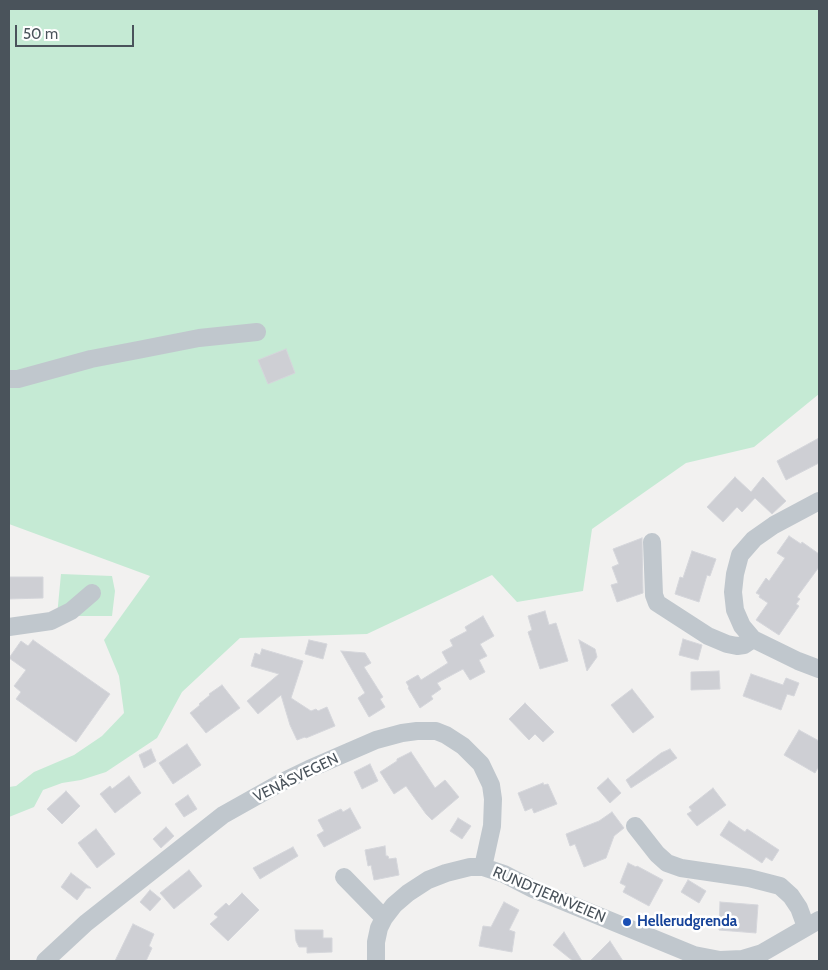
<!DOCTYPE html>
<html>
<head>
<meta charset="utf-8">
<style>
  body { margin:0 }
  #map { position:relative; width:828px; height:970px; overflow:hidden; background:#f2f1f0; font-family:Cabin,sans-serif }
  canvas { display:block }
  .frame { position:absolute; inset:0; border:10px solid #4a535b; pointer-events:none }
  .scale { position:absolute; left:15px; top:25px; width:119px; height:22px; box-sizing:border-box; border:2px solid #4a535b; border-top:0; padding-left:6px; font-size:15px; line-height:18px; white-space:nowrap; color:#4a535b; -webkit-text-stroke:4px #fff; paint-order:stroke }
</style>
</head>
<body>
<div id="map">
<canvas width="828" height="970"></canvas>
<div class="frame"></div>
<div class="scale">50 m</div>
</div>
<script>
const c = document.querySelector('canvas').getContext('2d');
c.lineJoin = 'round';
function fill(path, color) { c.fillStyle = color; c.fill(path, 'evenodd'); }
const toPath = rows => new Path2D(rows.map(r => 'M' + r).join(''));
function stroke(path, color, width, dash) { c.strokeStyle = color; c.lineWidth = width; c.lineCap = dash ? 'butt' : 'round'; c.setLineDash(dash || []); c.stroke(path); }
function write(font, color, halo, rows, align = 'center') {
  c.font = font + ' Cabin,sans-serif'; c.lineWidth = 5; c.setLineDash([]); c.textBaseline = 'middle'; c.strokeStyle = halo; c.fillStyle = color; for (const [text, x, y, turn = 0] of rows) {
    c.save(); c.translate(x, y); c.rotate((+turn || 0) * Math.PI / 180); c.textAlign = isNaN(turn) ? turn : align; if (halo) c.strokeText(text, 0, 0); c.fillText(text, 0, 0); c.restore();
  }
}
const green = toPath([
  [9,9,819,9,819,394,754,447,686,463,592,529,583,591,517,602,492,575,367,634,240,638,182,692,157,738,106,772,81,780,62,783,43,790,34,807,9,817,9,787,16,786,34,772,74,755,102,736,124,713,119,676,104,640,150,576,9,524],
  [61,574,112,576,115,591,112,616,57,616]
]);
const building = toPath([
  [286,349,295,373,268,384,258,360,286,349],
  [819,438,819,463,786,480,777,461,819,438],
  [735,477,751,492,763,477,786,501,772,514,755,498,742,512,737,507,723,522,707,507,735,477],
  [789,536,801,544,802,542,819,554,819,567,797,597,800,599,796,604,799,606,779,635,756,620,768,603,759,597,760,595,756,593,766,578,769,581,785,558,777,553,789,536],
  [642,538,643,593,617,602,611,585,618,583,612,567,619,564,613,549,642,538],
  [692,551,716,559,710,576,707,575,699,602,675,594,680,577,683,578,692,551],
  [9,577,43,577,43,598,9,599,9,577],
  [545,611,549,625,556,623,568,661,540,669,528,632,532,630,528,616,545,611],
  [483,616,494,636,480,644,487,656,479,660,485,672,470,680,463,669,437,683,441,689,431,696,433,699,420,708,408,688,409,687,406,682,418,675,421,680,448,663,442,652,453,646,450,640,467,631,465,627,483,616],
  [683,639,702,645,698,660,679,655,683,639],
  [33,640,110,694,76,742,16,699,21,692,14,686,26,670,9,658,21,641,28,646,33,640],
  [309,640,327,644,323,659,305,654,309,640],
  [579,640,595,649,597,657,587,671,579,640],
  [262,649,303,661,291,698,311,711,316,709,318,711,327,707,335,726,306,738,305,737,297,740,290,725,281,695,258,714,247,701,279,674,251,666,255,653,260,655,262,649],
  [341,651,365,653,371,663,364,667,383,697,380,699,385,707,369,717,358,698,365,693,341,651],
  [719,671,720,689,691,690,691,672,719,671],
  [751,674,783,685,786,678,799,683,794,696,787,694,781,710,743,696,751,674],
  [222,685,240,708,206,733,190,713,200,705,199,704,210,695,209,694,222,685],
  [632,689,654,717,633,733,611,705,632,689],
  [525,703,554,732,543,742,535,734,529,740,509,719,525,703],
  [799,730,819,741,819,766,815,773,784,755,799,730],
  [187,744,201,765,173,784,159,763,187,744],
  [151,749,156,761,144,768,139,755,151,749],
  [670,749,677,758,631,788,626,780,661,753,670,749],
  [411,752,435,788,445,780,459,797,432,820,426,814,406,786,394,794,380,772,397,761,397,759,411,752],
  [370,764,378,781,362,789,354,772,370,764],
  [129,776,141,793,115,813,100,794,110,786,112,789,129,776],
  [608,778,621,793,610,803,597,788,608,778],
  [543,783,544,785,548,784,557,804,534,813,532,808,525,811,518,793,543,783],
  [713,788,726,805,697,826,687,814,692,811,689,807,713,788],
  [66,791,80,806,62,824,47,809,66,791],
  [188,795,197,809,184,817,175,804,188,795],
  [350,808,361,828,324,847,317,835,324,831,318,820,341,809,343,812,350,808],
  [612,812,624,828,614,836,606,858,584,867,575,844,570,846,566,834,599,821,612,812],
  [458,818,471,826,462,839,450,831,458,818],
  [729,821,745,832,747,829,779,850,772,861,766,857,762,863,720,835,729,821],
  [166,827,174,836,161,848,153,839,166,827],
  [96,829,115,854,97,868,78,843,96,829],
  [385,846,386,856,388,856,389,859,396,858,399,875,374,880,371,865,368,866,365,850,385,846],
  [293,847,298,856,260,879,253,868,293,847],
  [628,863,636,867,637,866,663,880,649,906,623,892,626,886,620,883,628,863],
  [189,870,202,886,174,909,160,893,189,870],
  [71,873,91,888,86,888,77,900,61,887,71,873],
  [688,880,706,891,699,903,681,892,688,880],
  [150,890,161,899,150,911,140,902,150,890],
  [242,893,259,910,228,941,210,924,218,917,214,914,226,903,229,906,242,893],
  [504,902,519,910,509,930,515,932,512,952,479,946,483,926,491,927,504,902],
  [720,902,758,905,756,933,719,930,720,902],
  [133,924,154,934,149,946,152,948,146,961,115,961,133,924],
  [295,930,323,930,323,938,332,938,332,952,307,953,307,947,299,947,296,941,295,930],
  [564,932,582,961,573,961,553,945,564,932],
  [610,941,623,961,590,961,610,941]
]);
const minor = toPath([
  [9,379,18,379,91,359,138,350,199,338,257,332],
  [819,501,774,525,754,539,740,555,735,574,733,592,735,610,742,626,753,639,798,661,819,669],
  [652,542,654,595,657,603,708,636,727,644,737,646,744,645,753,639],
  [9,627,51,621,71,611,92,593],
  [635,826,657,854,667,863,681,868,749,878,780,886,791,896,799,908,806,927],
  [344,877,384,918],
  [45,961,86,923,223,815,280,783,309,769,376,740,402,733,417,731,436,731,446,735,463,746,481,764,491,785,493,799,492,826,483,867],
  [376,961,376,942,379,928,384,918,394,905,408,893,428,880,446,873,470,867,483,867,504,874,533,889,694,955,720,960,742,959,762,953,819,920]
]);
const markers = [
  [627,922,5,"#1a4fb4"]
];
const streetNames = [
  ["VENÅSVEGEN",296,778,-26],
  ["RUNDTJERNVEIEN",549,895,23]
];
const transitNames = [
  ["Hellerudgrenda",637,922]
];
fill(green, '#c5ead4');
fill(building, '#cecfd4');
stroke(building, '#d5d6db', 1);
stroke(minor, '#c0c7cd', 18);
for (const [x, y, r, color] of markers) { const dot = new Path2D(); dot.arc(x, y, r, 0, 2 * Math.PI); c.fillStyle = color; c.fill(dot); stroke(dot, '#fff', 2); }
write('15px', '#4a535b', '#fff', streetNames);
write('bold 15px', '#164399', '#fff', transitNames, 'left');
</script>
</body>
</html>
